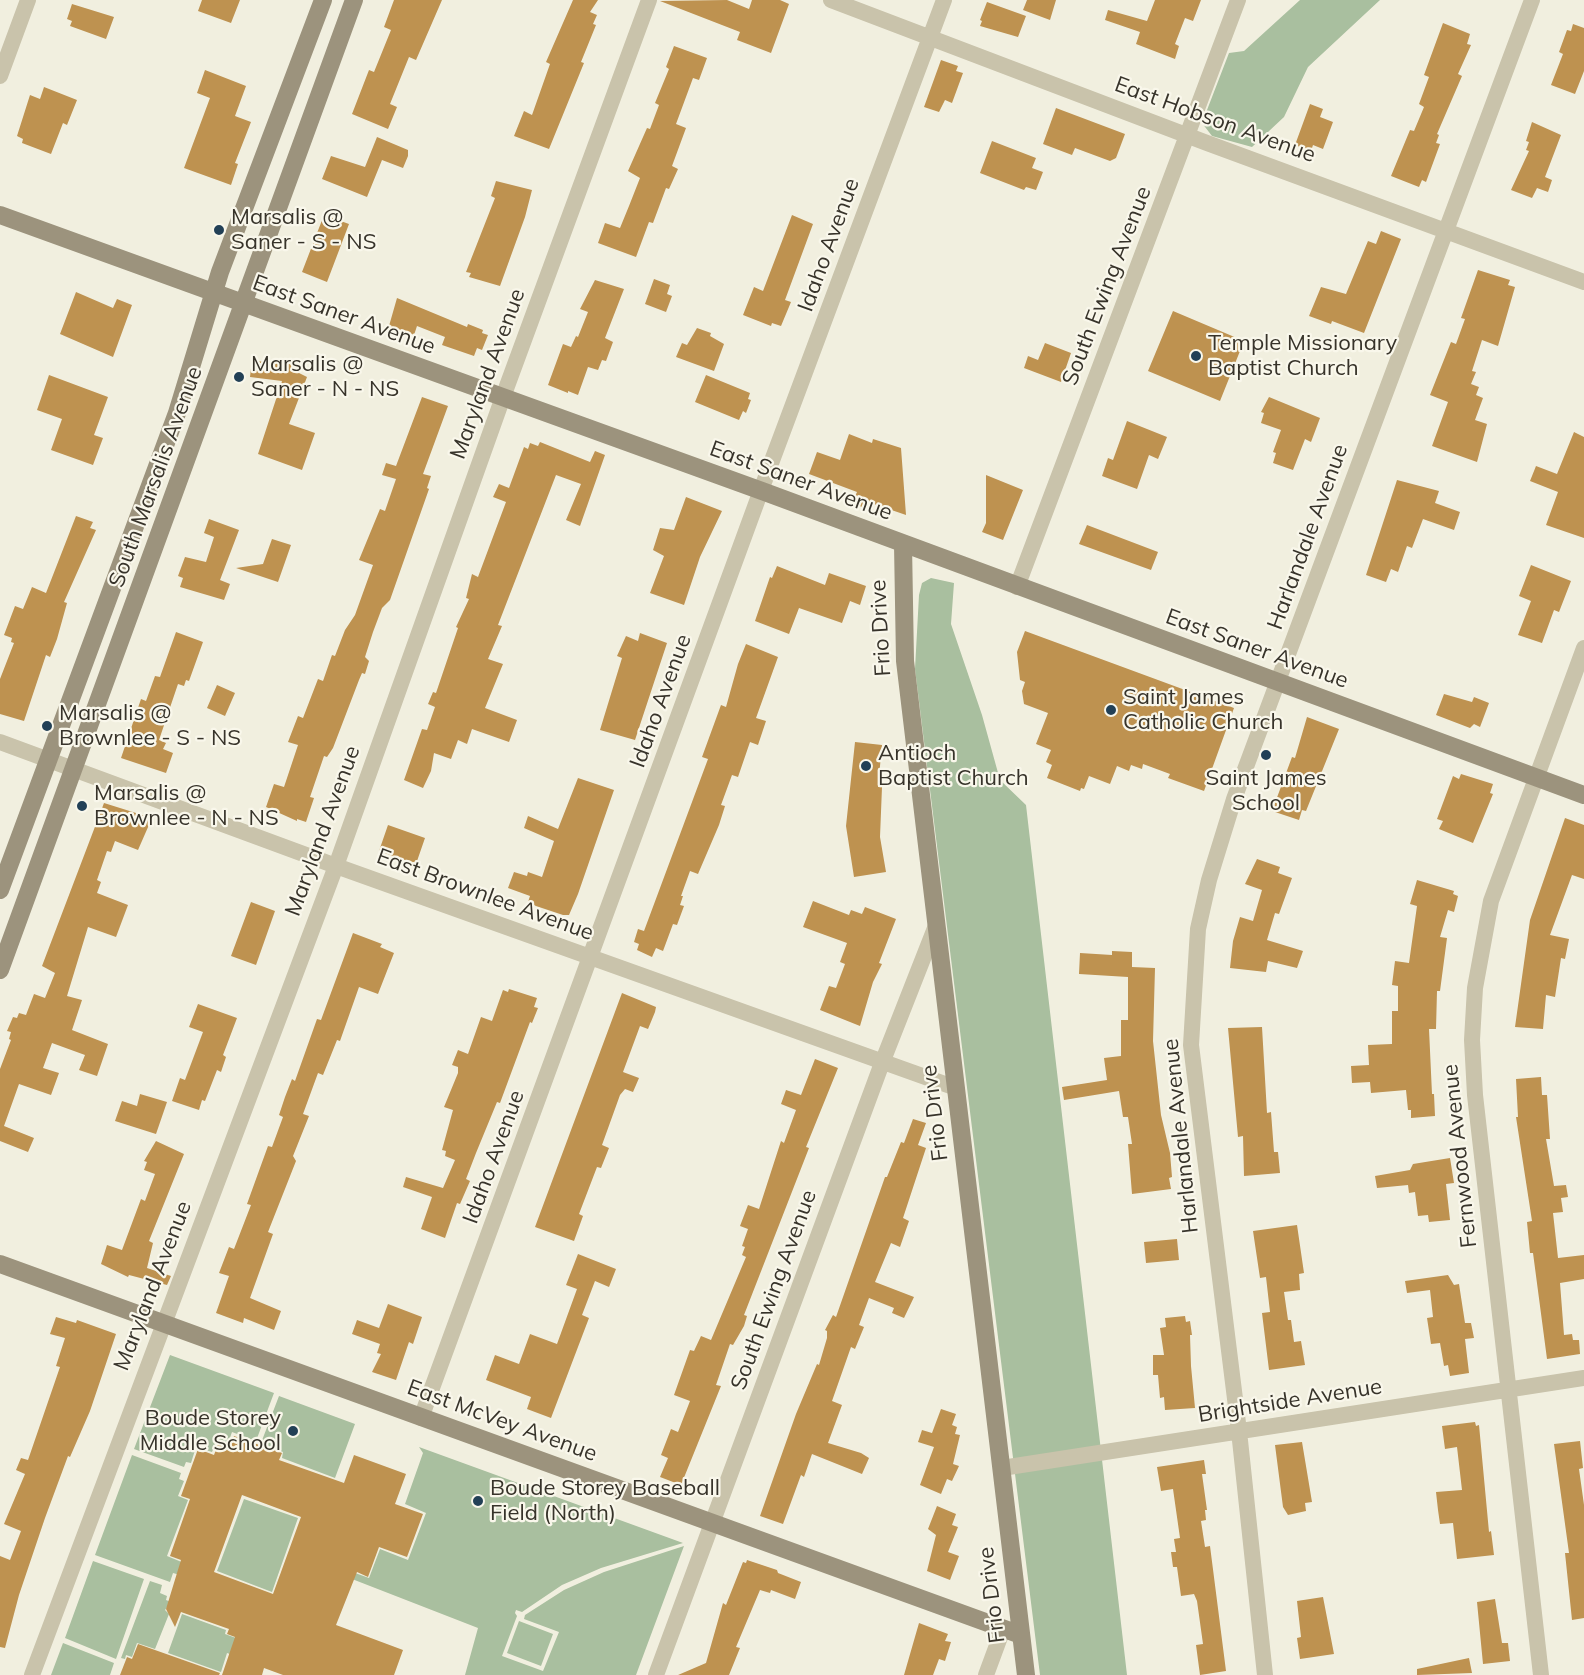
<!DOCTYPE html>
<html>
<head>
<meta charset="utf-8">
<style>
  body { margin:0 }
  canvas { display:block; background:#f1efdf }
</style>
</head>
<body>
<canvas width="1584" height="1675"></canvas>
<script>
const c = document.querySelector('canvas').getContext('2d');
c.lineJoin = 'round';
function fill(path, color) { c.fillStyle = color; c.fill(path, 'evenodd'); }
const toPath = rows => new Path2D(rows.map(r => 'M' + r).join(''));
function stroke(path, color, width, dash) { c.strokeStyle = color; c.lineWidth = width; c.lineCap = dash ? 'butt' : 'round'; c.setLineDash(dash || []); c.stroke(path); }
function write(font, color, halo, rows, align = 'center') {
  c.font = font + ' Mulish,sans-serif'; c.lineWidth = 4.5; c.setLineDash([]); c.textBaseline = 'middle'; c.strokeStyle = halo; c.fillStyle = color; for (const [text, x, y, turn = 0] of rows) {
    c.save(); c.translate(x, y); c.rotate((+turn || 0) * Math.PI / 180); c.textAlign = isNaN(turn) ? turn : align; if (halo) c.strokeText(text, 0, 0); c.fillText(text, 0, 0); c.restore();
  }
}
const green = toPath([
  [1300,0,1380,0,1308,67,1284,117,1252,147,1212,136,1202,123,1229,53,1244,51],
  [931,578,954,583,951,624,982,715,1000,780,1026,805,1127,1675,1040,1675,915,669,919,595,922,583],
  [170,1355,274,1393,256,1441,232,1432,227,1446,216,1442,212,1452,196,1447,191,1463,186,1462,184,1467,134,1449],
  [279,1396,355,1424,335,1478,282,1458,283,1452,261,1443],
  [419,1447,683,1543,601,1568,562,1585,522,1612,516,1610,515,1613,517,1616,502,1656,543,1671,559,1632,524,1619,525,1615,564,1590,604,1572,684,1546,636,1675,465,1675,478,1628,352,1579,319,1560,369,1578,380,1549,408,1560,426,1513,405,1504,423,1453],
  [132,1455,181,1473,179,1479,184,1481,178,1496,188,1500,167,1556,184,1563,180,1575,173,1573,170,1582,95,1555],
  [244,1499,298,1518,272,1592,217,1571],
  [93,1561,144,1579,116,1659,65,1638],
  [150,1581,162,1585,160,1593,167,1596,166,1600,171,1602,165,1610,169,1614,155,1649,137,1643,132,1657,126,1655,125,1659,121,1658],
  [182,1614,226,1630,225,1634,258,1646,253,1662,227,1653,221,1672,168,1653],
  [519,1621,553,1634,541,1666,507,1653],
  [63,1643,114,1663,110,1675,51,1675]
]);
const building = toPath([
  [202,0,240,0,231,23,198,11],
  [394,0,442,0,416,60,409,57,390,104,397,107,388,129,352,114,369,70,374,72,391,30,384,27],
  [573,0,598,0,590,12,597,15,593,24,596,25,581,62,584,63,549,149,514,136,524,111,532,115,550,64,546,62],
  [727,0,749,9,752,0,780,0,789,4,771,53,737,40,740,32,660,1],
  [1027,0,1056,0,1050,20,1023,10],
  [1155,0,1201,0,1193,21,1185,18,1175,44,1179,46,1175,59,1136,44,1140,32,1105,20,1108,10,1147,21],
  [987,2,1026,16,1018,37,980,26,982,21,980,20],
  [72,4,114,17,106,39,70,26,72,21,67,19],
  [1443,23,1470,34,1467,44,1471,45,1458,74,1462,76,1437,134,1439,135,1436,143,1440,144,1426,182,1422,180,1419,187,1391,176,1410,130,1414,131,1424,107,1419,104,1429,77,1424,75],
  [1573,24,1584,28,1584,71,1575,94,1551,85,1563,54,1559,52,1567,30,1571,31],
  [674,46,707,58,699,80,693,78,676,124,686,128,672,166,678,169,669,189,666,188,653,223,649,222,636,257,598,243,605,223,620,228,629,206,640,178,628,171,647,128,650,129,659,105,655,103,669,69,666,67],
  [941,60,958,66,956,71,963,73,952,103,945,100,939,112,924,107],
  [205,70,246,86,235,116,251,122,235,163,238,164,231,185,184,168,210,98,197,93],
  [44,87,77,100,67,125,63,123,51,154,22,143,23,139,17,136,30,95,40,99],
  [1310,104,1323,109,1320,117,1333,122,1323,149,1313,145,1311,151,1295,145],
  [1056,108,1125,134,1116,158,1110,161,1075,148,1072,155,1043,144],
  [1532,122,1561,135,1545,177,1552,180,1548,192,1537,188,1532,198,1511,190,1529,151,1526,150,1529,142,1526,141],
  [377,137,408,150,408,156,403,168,382,160,367,197,322,179,331,156,365,167],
  [992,141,1036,158,1032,168,1043,172,1036,190,1026,187,1024,190,980,173],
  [496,181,532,190,525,217,500,286,469,277,471,273,466,272,495,198,491,196],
  [324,215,349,224,327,282,302,272],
  [792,215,813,224,785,300,791,302,781,326,772,323,771,326,743,315,754,287,763,291],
  [1381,231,1401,239,1364,333,1332,321,1331,324,1309,316,1321,287,1346,294,1368,241,1376,244],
  [1478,270,1510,280,1508,285,1515,287,1498,346,1482,340,1472,371,1476,372,1471,384,1479,387,1476,395,1483,398,1475,420,1487,424,1477,462,1432,446,1448,402,1430,395,1451,342,1456,344,1465,319,1461,318],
  [654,279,670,285,667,294,672,296,666,312,645,304],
  [595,280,624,289,605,338,613,342,606,361,602,360,598,370,588,367,578,395,568,391,568,393,548,385,563,344,571,347,576,336,578,337,588,312,580,309],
  [76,292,113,308,117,299,132,305,113,357,60,334],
  [397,298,467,327,468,324,483,330,482,333,488,335,482,350,477,348,474,356,442,345,445,337,417,326,414,335,389,326],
  [1173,311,1244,341,1220,401,1148,371],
  [697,328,711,333,710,336,724,344,714,371,676,357,682,343,687,345],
  [1045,343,1071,353,1061,382,1024,368,1028,356,1038,360],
  [252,360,276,364,277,360,292,365,291,369,307,377,289,424,315,433,302,470,258,454,282,381,250,377],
  [49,375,108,397,94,435,103,438,93,465,51,450,62,419,37,410],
  [706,375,750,393,748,399,751,400,746,413,743,411,739,420,695,402],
  [422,397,448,406,423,474,431,476,427,488,429,489,390,600,382,608,373,632,365,657,369,661,365,674,362,673,359,680,333,748,327,757,324,756,310,797,314,798,306,822,297,819,297,821,266,807,274,784,284,787,298,745,288,742,298,716,303,718,318,679,323,681,332,655,335,656,345,630,355,615,373,565,359,560,380,509,385,511,396,479,382,475,386,463,396,466],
  [1269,397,1320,418,1311,442,1305,439,1293,470,1273,463,1276,453,1273,452,1281,430,1261,423,1264,413,1261,412],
  [1127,421,1167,437,1158,459,1149,455,1137,489,1102,476,1108,458,1113,460],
  [1574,432,1584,437,1584,538,1546,525,1558,492,1530,481,1536,466,1557,474],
  [849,434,872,443,873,439,901,448,906,515,874,504,872,511,852,503,857,492,809,474,817,452,840,460],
  [540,442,590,462,595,451,605,455,580,526,566,520,581,484,556,475,498,625,502,626,488,659,503,664,485,708,517,720,509,742,472,729,467,744,458,740,451,759,434,753,431,771,423,788,404,780,422,729,427,730,435,707,428,704,433,692,436,693,458,628,456,627,469,599,466,598,472,574,478,577,506,502,493,497,499,484,509,488,524,447,528,449,530,443,538,446],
  [986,475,1023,490,1003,540,982,532,986,523],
  [1397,480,1439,491,1435,503,1460,512,1454,530,1423,519,1412,548,1407,546,1398,572,1391,569,1386,582,1366,575],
  [686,497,722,511,700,557,684,605,650,593,664,556,653,550,660,528,674,530],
  [76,516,93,522,90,528,96,530,64,602,67,603,57,639,50,657,46,655,24,721,0,714,0,679,14,643,11,642,12,638,4,635,15,606,23,609,32,587,46,593],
  [209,519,239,530,220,580,230,584,224,600,180,587,183,578,178,576,185,557,206,562,214,537,204,533],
  [1087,525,1158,552,1151,570,1079,544],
  [272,539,291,545,278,582,236,568,263,564],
  [1531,565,1571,581,1559,612,1554,610,1542,643,1518,635,1531,601,1519,596],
  [777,566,825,585,829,573,866,586,860,605,850,601,842,623,799,608,789,634,755,621,770,577,772,578],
  [1025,631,1234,708,1204,791,1168,778,1170,774,1143,764,1142,769,1131,765,1129,771,1117,766,1110,784,1089,776,1084,789,1081,788,1080,791,1047,778,1052,765,1046,762,1051,750,1036,744,1048,713,1024,704,1022,691,1025,682,1020,680,1017,652],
  [176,632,203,642,189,681,186,680,184,686,178,684,159,740,166,743,163,749,173,753,166,773,121,758,141,699,146,701,155,676,160,677],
  [640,633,667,643,635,740,600,730,622,658,617,656,626,636,638,641],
  [746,644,778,657,756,718,766,721,758,745,750,742,738,777,732,775,721,805,725,806,719,825,698,874,690,871,681,896,683,896,680,905,684,906,677,925,673,924,663,951,656,948,652,957,637,950,639,944,634,942,638,929,644,931,708,759,702,757,721,705,726,707,738,664],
  [217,685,235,693,225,716,207,708],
  [1444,694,1472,702,1474,697,1489,703,1480,727,1474,724,1470,728,1436,715],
  [1307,717,1339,729,1306,811,1302,810,1299,820,1272,811,1292,757,1295,758],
  [855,742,882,745,878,787,882,787,880,837,886,872,854,877,846,826],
  [1461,774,1493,784,1490,793,1493,794,1473,843,1439,829,1443,821,1437,819,1453,776,1459,779],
  [578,778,614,790,578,894,569,915,563,915,536,906,528,902,530,896,508,888,514,872,527,876,528,872,542,877,554,841,524,828,528,816,558,829],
  [104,803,152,818,138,850,115,841,111,852,107,851,97,880,101,882,97,893,128,905,116,937,88,927,67,996,82,1000,72,1030,108,1044,97,1076,79,1070,85,1055,52,1043,43,1068,59,1073,51,1095,19,1084,4,1126,34,1138,28,1152,0,1141,0,1069,11,1040,9,1039,11,1032,7,1031,13,1017,17,1018,19,1013,26,1015,34,994,45,998,55,973,42,966],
  [1565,818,1584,825,1584,879,1572,875,1550,935,1569,939,1565,959,1561,958,1555,997,1546,995,1543,1029,1515,1027,1530,920],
  [388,825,425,838,416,864,379,851],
  [1257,859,1280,867,1278,873,1292,878,1279,914,1275,913,1267,940,1303,951,1297,968,1268,961,1266,972,1230,968,1233,941,1240,917,1253,921,1262,890,1245,884],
  [1417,880,1454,891,1453,894,1458,896,1454,912,1448,910,1440,937,1447,938,1440,991,1437,991,1436,1029,1429,1029,1432,1094,1434,1094,1435,1116,1411,1118,1411,1110,1408,1110,1406,1090,1371,1093,1370,1082,1352,1083,1351,1066,1369,1065,1368,1045,1392,1044,1392,1011,1398,1011,1398,986,1392,985,1395,961,1409,963,1417,906,1410,904],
  [813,901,849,915,851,910,862,914,865,907,896,919,879,963,882,964,873,982,860,1026,820,1010,829,986,836,988,845,964,840,962,847,943,803,927],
  [251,902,275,911,256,965,231,956],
  [353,933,382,944,380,947,394,953,378,994,359,987,340,1041,337,1040,323,1075,318,1073,303,1114,309,1116,293,1156,296,1161,268,1232,273,1234,250,1298,281,1311,274,1330,244,1318,243,1323,216,1313,229,1276,219,1273,229,1247,234,1249,251,1205,247,1204,260,1168,268,1146,272,1147,283,1117,279,1115,285,1097,292,1079,295,1081,317,1019,321,1020],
  [1112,951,1132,952,1132,967,1155,968,1153,1041,1161,1115,1170,1153,1172,1177,1169,1178,1171,1189,1132,1194,1128,1144,1132,1144,1128,1117,1123,1117,1119,1091,1064,1100,1062,1087,1107,1080,1104,1058,1121,1056,1121,1020,1128,1020,1128,977,1079,974,1080,953,1112,955],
  [509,989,537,998,534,1007,538,1008,532,1023,530,1022,500,1103,497,1102,476,1153,466,1179,470,1181,460,1204,457,1203,445,1238,421,1229,432,1197,403,1187,406,1177,443,1188,455,1160,445,1156,446,1151,442,1150,453,1110,444,1107,458,1073,458,1067,452,1065,458,1050,468,1054,481,1017,492,1021,503,990,508,992],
  [622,993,656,1007,655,1012,648,1029,640,1026,623,1072,639,1078,633,1092,625,1089,620,1095,602,1145,609,1148,601,1168,597,1167,579,1214,583,1216,574,1241,535,1227],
  [198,1004,237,1018,223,1055,226,1057,221,1072,217,1070,205,1101,202,1100,199,1110,172,1101,180,1078,185,1080,203,1032,189,1027],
  [1262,1027,1267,1113,1271,1112,1274,1152,1278,1152,1280,1173,1244,1176,1243,1136,1238,1137,1228,1028],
  [815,1059,838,1068,806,1147,809,1148,744,1315,747,1316,744,1326,733,1345,730,1344,716,1385,721,1386,681,1485,660,1477,668,1458,661,1455,671,1429,678,1432,690,1401,674,1395,690,1350,694,1351,701,1336,711,1340,746,1257,742,1255,745,1247,742,1246,748,1229,740,1226,748,1205,759,1209,781,1141,784,1143,796,1110,781,1104,786,1090,801,1095],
  [1541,1077,1542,1095,1547,1095,1550,1139,1546,1139,1554,1186,1566,1185,1568,1197,1561,1198,1563,1212,1553,1213,1558,1258,1584,1255,1584,1279,1560,1283,1564,1335,1572,1334,1573,1340,1579,1340,1580,1354,1547,1359,1533,1253,1530,1253,1527,1222,1532,1221,1516,1117,1518,1117,1516,1079],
  [140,1094,167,1102,156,1134,115,1121,122,1101,137,1106],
  [913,1119,926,1123,918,1145,926,1148,903,1218,909,1221,900,1247,891,1243,875,1282,914,1297,904,1318,892,1313,894,1308,869,1298,859,1325,864,1327,855,1349,851,1347,832,1401,842,1405,828,1443,861,1453,869,1458,862,1474,812,1454,804,1477,801,1475,783,1524,760,1516,796,1414,817,1364,819,1365,827,1338,827,1331,825,1330,833,1315,836,1317,885,1177,887,1177,901,1142,904,1143],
  [156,1141,184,1154,149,1241,153,1243,147,1268,171,1276,167,1285,129,1275,128,1277,101,1264,107,1245,122,1250,141,1199,145,1201,155,1174,144,1170,147,1162,144,1161],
  [1450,1158,1454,1183,1446,1184,1450,1220,1429,1222,1428,1215,1418,1216,1415,1192,1409,1193,1408,1185,1377,1188,1375,1176,1410,1170,1413,1164],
  [1297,1225,1304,1273,1299,1274,1300,1290,1284,1292,1288,1320,1291,1320,1294,1342,1301,1341,1305,1365,1269,1370,1262,1313,1270,1312,1266,1277,1260,1278,1253,1231],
  [1177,1239,1179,1260,1146,1263,1144,1242],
  [578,1254,616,1269,609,1287,595,1281,582,1315,589,1318,551,1418,527,1409,531,1397,486,1380,495,1355,519,1364,530,1334,557,1344,577,1289,566,1285],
  [1448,1275,1454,1285,1459,1284,1465,1323,1471,1323,1474,1338,1465,1339,1469,1373,1450,1376,1448,1365,1444,1366,1440,1343,1431,1344,1427,1318,1433,1317,1430,1290,1407,1293,1405,1281],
  [388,1304,422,1317,413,1344,409,1342,396,1380,372,1372,381,1354,377,1353,380,1344,352,1334,357,1320,379,1328],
  [1185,1316,1186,1322,1190,1321,1192,1335,1190,1335,1191,1366,1195,1408,1165,1410,1164,1397,1160,1398,1158,1375,1153,1375,1153,1355,1164,1355,1160,1328,1166,1327,1165,1318],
  [56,1317,76,1323,77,1320,116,1334,90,1411,70,1457,68,1456,45,1518,19,1595,5,1648,0,1647,0,1556,10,1560,21,1531,4,1524,25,1474,16,1470,21,1458,28,1460,60,1367,56,1366,65,1338,50,1334],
  [941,1409,956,1414,952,1425,957,1427,955,1434,960,1435,953,1464,959,1466,952,1481,947,1479,941,1494,920,1485,934,1447,918,1442,922,1430,932,1433],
  [1475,1422,1476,1426,1479,1425,1489,1532,1491,1531,1494,1555,1457,1559,1453,1523,1440,1524,1438,1510,1436,1492,1462,1490,1457,1447,1445,1449,1442,1426],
  [234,1436,282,1453,279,1460,344,1483,354,1455,406,1474,395,1504,423,1514,407,1557,379,1547,368,1577,357,1572,336,1625,403,1650,394,1675,283,1675,264,1668,262,1675,222,1675,235,1637,227,1634,229,1629,181,1612,175,1627,166,1609,181,1560,170,1556,190,1499,181,1496,198,1449,214,1455,218,1444,229,1449],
  [242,1495,301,1517,273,1594,214,1572],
  [1580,1441,1583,1468,1579,1469,1584,1505,1584,1618,1572,1620,1565,1553,1569,1553,1554,1444],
  [1302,1442,1312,1502,1305,1503,1306,1511,1288,1515,1283,1507,1275,1445],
  [1204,1460,1206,1474,1202,1474,1207,1510,1205,1510,1206,1520,1201,1521,1205,1547,1210,1546,1226,1671,1200,1675,1196,1645,1203,1644,1197,1601,1194,1594,1181,1596,1177,1567,1173,1567,1171,1552,1176,1552,1174,1539,1180,1538,1173,1489,1161,1491,1157,1467],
  [937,1506,956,1514,952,1525,958,1527,948,1552,959,1556,950,1580,927,1571,936,1535,928,1529],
  [747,1560,777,1570,778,1573,801,1582,795,1599,771,1590,770,1593,760,1590,736,1647,740,1648,729,1675,678,1675,706,1663,723,1603,726,1605,743,1562,746,1563],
  [1323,1597,1334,1654,1300,1659,1297,1638,1301,1637,1297,1601],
  [1495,1599,1502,1643,1508,1643,1510,1661,1483,1664,1477,1602],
  [919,1623,948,1634,945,1641,951,1642,945,1661,939,1659,933,1675,904,1675],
  [138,1644,220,1673,219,1675,120,1675,127,1657,132,1659],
  [1469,1658,1472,1673,1417,1675,1417,1669]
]);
const street = toPath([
  [831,0,1207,143,1584,282],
  [0,76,28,0],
  [1017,587,1238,0],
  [0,742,336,866,956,1088],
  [421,1418,767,474,944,0],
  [1002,1468,1584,1378],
  [32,1675,336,866,503,397,649,0],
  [656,1675,882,1063,937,923],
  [986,1675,1003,1629],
  [1265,1675,1239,1431,1191,1045,1198,929,1209,880,1234,799,1532,0],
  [1541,1675,1475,1095,1472,1040,1475,988,1491,901,1584,648]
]);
const secondary = toPath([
  [0,215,762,491,1584,795],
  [903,544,905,661,1026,1675],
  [0,890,177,413,220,272,323,0],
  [0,970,354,0],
  [0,1264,1021,1635]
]);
const markers = [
  [219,230,6,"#224056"],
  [1196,356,6,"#224056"],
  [239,377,6,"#224056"],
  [1111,710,6,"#224056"],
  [47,726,6,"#224056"],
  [1266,755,6,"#224056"],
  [866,766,6,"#224056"],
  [82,806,6,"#224056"],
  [293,1431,6,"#224056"],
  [478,1501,6,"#224056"]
];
const streetNames = [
  ["East Hobson Avenue",1215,120,20],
  ["Idaho Avenue",829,245,-70],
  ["South Ewing Avenue",1107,286,-69],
  ["East Saner Avenue",344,315,20],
  ["Maryland Avenue",488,374,-70],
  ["South Marsalis Avenue",156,477,-70],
  ["East Saner Avenue",801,481,20],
  ["Harlandale Avenue",1308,537,-70],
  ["Frio Drive",881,628,-93],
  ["East Saner Avenue",1257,649,20],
  ["Idaho Avenue",661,701,-70],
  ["Maryland Avenue",323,831,-70],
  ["East Brownlee Avenue",485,895,20],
  ["Frio Drive",935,1113,-97],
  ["Harlandale Avenue",1181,1136,-96],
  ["Fernwood Avenue",1460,1156,-96],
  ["Idaho Avenue",494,1157,-70],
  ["Maryland Avenue",153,1286,-69],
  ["South Ewing Avenue",774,1290,-70],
  ["Brightside Avenue",1290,1401,-9],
  ["East McVey Avenue",502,1421,20],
  ["Frio Drive",992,1595,-97]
];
const poiNames = [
  ["Marsalis @",231,217],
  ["Saner - S - NS",231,242],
  ["Temple Missionary",1208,343],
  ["Baptist Church",1208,368],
  ["Marsalis @",251,364],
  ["Saner - N - NS",251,389],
  ["Saint James",1123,697],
  ["Catholic Church",1123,722],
  ["Marsalis @",59,713],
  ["Brownlee - S - NS",59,738],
  ["Antioch",878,753],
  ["Baptist Church",878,778],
  ["Saint James",1266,778,"center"],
  ["School",1266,803,"center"],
  ["Marsalis @",94,793],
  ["Brownlee - N - NS",94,818],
  ["Boude Storey",281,1418,"right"],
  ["Middle School",281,1443,"right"],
  ["Boude Storey Baseball",490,1488],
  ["Field (North)",490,1513]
];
fill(green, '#a9bf9f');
fill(building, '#be9250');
stroke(street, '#c9c3ab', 16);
stroke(secondary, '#9c937d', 18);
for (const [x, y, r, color] of markers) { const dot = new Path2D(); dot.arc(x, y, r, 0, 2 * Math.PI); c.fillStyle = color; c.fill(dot); stroke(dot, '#f9f7eb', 2); }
write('22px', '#37332a', '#f9f7eb', streetNames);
write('22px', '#37332a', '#f9f7eb', poiNames, 'left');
</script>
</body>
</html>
